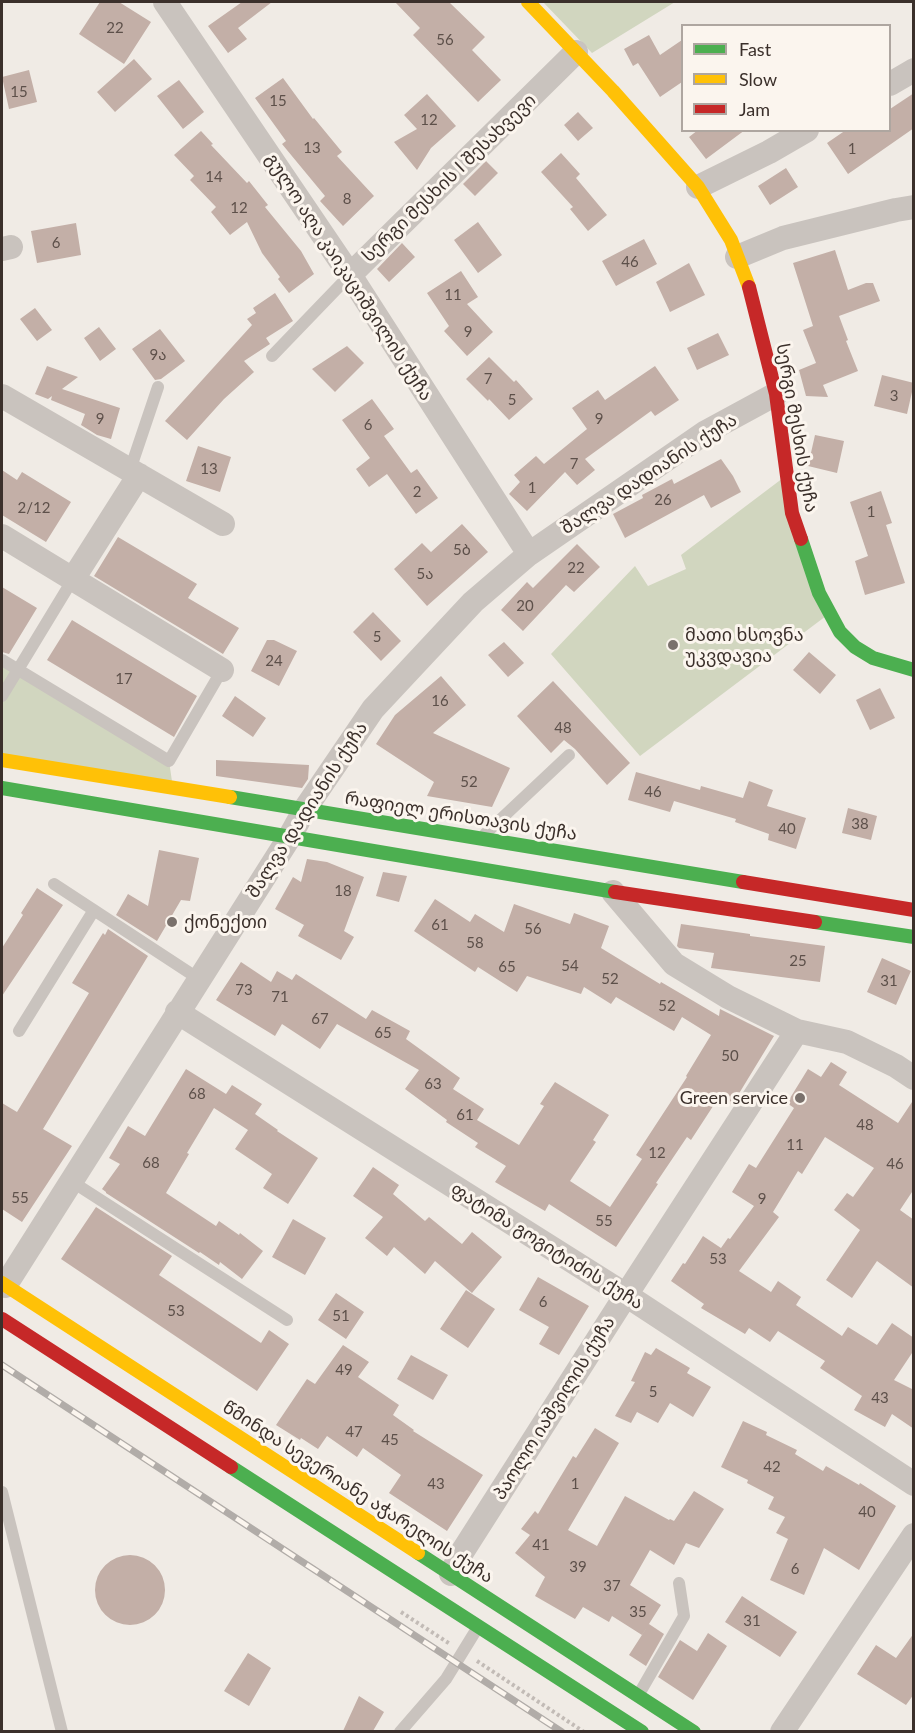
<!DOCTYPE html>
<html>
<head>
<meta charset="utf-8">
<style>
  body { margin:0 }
  #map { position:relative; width:915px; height:1733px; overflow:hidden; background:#f0ebe5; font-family:Lato,sans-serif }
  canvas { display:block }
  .frame { position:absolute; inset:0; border:3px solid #3b302b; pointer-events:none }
  .legend { position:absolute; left:681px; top:24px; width:210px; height:108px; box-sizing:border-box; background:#fbf5ee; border:2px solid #aea6a0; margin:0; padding:8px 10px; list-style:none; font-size:18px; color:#3b302b }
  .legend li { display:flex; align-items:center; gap:12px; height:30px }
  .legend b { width:30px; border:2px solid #aea6a0 }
</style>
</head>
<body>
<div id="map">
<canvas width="915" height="1733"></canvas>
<div class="frame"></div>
<ul class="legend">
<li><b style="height:8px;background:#4caf50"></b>Fast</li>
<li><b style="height:8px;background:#ffc107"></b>Slow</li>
<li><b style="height:8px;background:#c62828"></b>Jam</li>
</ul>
</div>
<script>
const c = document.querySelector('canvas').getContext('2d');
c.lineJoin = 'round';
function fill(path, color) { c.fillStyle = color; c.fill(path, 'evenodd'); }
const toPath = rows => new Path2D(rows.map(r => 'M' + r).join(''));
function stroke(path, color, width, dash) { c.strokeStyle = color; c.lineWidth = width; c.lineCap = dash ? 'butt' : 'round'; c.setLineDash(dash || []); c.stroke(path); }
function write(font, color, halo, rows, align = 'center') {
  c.font = font + ' Lato,"Noto Sans Georgian",sans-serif'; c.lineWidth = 6; c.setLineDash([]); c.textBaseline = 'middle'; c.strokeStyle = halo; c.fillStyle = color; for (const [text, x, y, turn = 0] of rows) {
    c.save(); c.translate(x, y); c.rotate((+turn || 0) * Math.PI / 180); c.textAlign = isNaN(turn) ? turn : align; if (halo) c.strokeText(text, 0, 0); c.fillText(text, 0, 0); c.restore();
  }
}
const green = toPath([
  [543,2,675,2,592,53],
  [787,475,830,613,640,756,551,654,635,566,648,586,686,569,681,555],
  [2,660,169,761,173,788,2,760]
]);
const building = toPath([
  [100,2,119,2,151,22,124,64,79,34],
  [242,2,272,2,238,28,247,39,228,53,208,26],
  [395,2,449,2,485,37,472,50,501,80,478,102,413,35,420,28],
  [649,35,660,55,682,40,682,82,660,97,638,63,633,66,624,49],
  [134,59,152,79,115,112,97,92],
  [29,70,37,102,9,109,2,77],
  [283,78,313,119,314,118,342,152,337,156,374,196,343,226,320,201,325,196,282,144,286,141,255,98],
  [179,80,204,112,183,129,157,96],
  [914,93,914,128,848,174,827,143,846,130,890,130,890,109],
  [427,94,456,126,431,148,417,170,394,142,417,129,404,115],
  [578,112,593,128,578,141,564,125],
  [698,130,745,130,706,159,689,137],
  [201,131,213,144,211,145,247,183,249,181,268,205,265,207,301,251,314,274,289,293,278,279,280,277,262,253,247,222,230,235,211,212,216,207,190,180,194,176,174,155],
  [561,153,580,174,576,178,607,215,588,231,570,209,573,207,541,172],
  [486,161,498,173,475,196,463,184],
  [786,168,798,187,770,205,758,186],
  [478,222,502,255,478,273,454,240],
  [76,223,81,255,37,263,31,231],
  [644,239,657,264,616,286,602,261],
  [402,243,415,257,389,282,377,269],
  [835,250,848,290,866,283,873,283,880,301,839,316,848,340,846,341,858,371,823,385,828,397,806,396,799,370,816,363,803,330,813,326,793,263],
  [689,263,705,295,670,312,656,282],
  [461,271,478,297,467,304,493,332,467,356,444,331,449,326,427,293],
  [275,293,293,321,266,338,270,344,244,361,254,372,224,399,187,440,165,421,252,325,247,319,256,313,253,308],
  [35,308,52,330,37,341,20,319],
  [99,327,116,349,100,361,84,338],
  [160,329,185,361,161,379,155,380,132,349],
  [718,333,729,355,697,370,687,348],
  [347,346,364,363,335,392,312,369],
  [489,357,514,382,516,380,533,399,509,420,489,399,488,401,466,379],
  [47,366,78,377,62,389,120,408,111,439,97,435,81,425,85,414,51,400,52,396,48,399,35,394],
  [655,366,679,400,655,416,651,411,585,459,595,470,577,485,565,472,527,511,509,494,520,482,514,475,536,456,544,464,587,429,572,408,598,390,605,400],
  [882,375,914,383,907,414,874,406],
  [372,399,394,429,384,436,411,473,417,469,438,498,416,514,387,474,369,487,356,469,370,458,342,420],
  [815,435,844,441,837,473,808,466],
  [198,446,231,457,220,492,186,481],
  [721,459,733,476,741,492,711,508,704,495,625,538,613,514,643,498,642,495,672,479,674,484],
  [2,470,17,480,22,472,71,502,46,542,2,515],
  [881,491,892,523,886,525,905,583,865,595,855,561,868,556,850,502],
  [462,524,488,552,427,606,394,569,422,543,431,552],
  [118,537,197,584,188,598,239,628,223,654,94,576],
  [577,544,600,567,574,592,566,585,523,631,501,610,527,582,533,588],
  [2,587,37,608,9,654,2,652],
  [373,612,401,641,381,661,353,632],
  [72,620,197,696,174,737,47,660],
  [267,640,274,640,297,651,279,686,251,671],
  [504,642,524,663,508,677,488,655],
  [809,652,836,675,820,694,793,670],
  [441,676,466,705,433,733,510,768,492,807,427,796,434,782,376,744,395,715],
  [553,681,630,763,607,785,575,749,564,740,551,753,517,716],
  [880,688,895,718,870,730,856,700],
  [235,696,266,718,253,737,222,716],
  [216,760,309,765,308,779,302,788,216,776],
  [636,772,700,790,701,786,743,798,749,781,773,790,767,806,806,818,796,849,768,840,769,834,735,822,736,819,674,801,670,812,628,800],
  [848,808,877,816,871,840,842,833],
  [159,850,199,858,190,901,181,900,157,941,116,915,128,894,148,906],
  [307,859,327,862,364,877,344,931,354,937,341,960,298,936,304,925,275,909,293,877,301,882],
  [383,872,407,876,399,902,376,896],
  [37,888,63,905,2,996,2,948,23,915,21,913],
  [435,899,470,922,475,914,504,932,514,904,570,924,574,913,609,926,601,948,660,984,661,982,719,1016,720,1009,774,1036,732,1105,719,1097,691,1140,687,1137,656,1183,658,1184,616,1247,549,1204,545,1211,495,1182,506,1166,475,1147,478,1143,446,1122,447,1120,405,1089,419,1070,337,1024,320,1049,282,1024,275,1036,216,1000,241,962,271,982,277,971,292,980,296,974,366,1019,372,1010,410,1031,406,1039,460,1078,453,1089,484,1109,477,1120,519,1145,544,1106,540,1104,555,1082,609,1115,593,1140,596,1142,570,1181,610,1207,642,1159,636,1155,687,1077,686,1076,711,1035,682,1017,674,1031,616,997,611,1004,584,987,581,994,527,976,517,992,478,967,475,972,414,931],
  [681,924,750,934,750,936,825,946,820,982,711,968,714,953,679,948,677,946],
  [108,929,148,956,43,1129,72,1146,22,1222,2,1209,2,1103,17,1112,89,993,72,983,103,933,105,935],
  [882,958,911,971,896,1005,867,992],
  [831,1062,847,1072,839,1085,898,1123,914,1099,914,1189,900,1210,914,1220,914,1288,877,1261,852,1298,826,1280,860,1230,834,1210,847,1193,853,1197,874,1168,825,1137,802,1174,798,1171,773,1212,779,1217,739,1271,771,1292,778,1281,801,1297,796,1305,842,1336,848,1327,877,1345,892,1323,914,1338,914,1350,894,1380,914,1390,914,1429,892,1414,885,1427,854,1410,862,1396,820,1368,825,1361,778,1331,770,1342,749,1328,745,1334,701,1308,704,1304,671,1281,683,1263,685,1264,703,1236,721,1248,728,1238,730,1239,754,1206,732,1192,749,1164,756,1168,794,1108,787,1103,808,1069,821,1077],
  [186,1069,226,1094,232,1085,262,1104,255,1114,278,1130,277,1131,318,1158,288,1204,263,1188,272,1174,235,1149,248,1130,214,1108,187,1153,189,1154,166,1193,216,1226,219,1221,239,1235,240,1233,263,1251,242,1279,220,1262,219,1265,200,1252,199,1253,106,1193,106,1192,102,1189,120,1164,109,1158,128,1126,145,1136],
  [373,1167,399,1185,393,1194,425,1221,429,1217,462,1244,472,1232,502,1257,472,1293,435,1261,425,1274,394,1247,387,1256,365,1238,383,1217,353,1196],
  [96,1207,172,1256,159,1275,261,1343,269,1330,289,1344,257,1391,61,1259],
  [293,1219,326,1238,305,1275,272,1257],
  [538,1277,589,1306,559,1355,539,1344,549,1327,519,1310],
  [466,1290,495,1309,468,1348,440,1329],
  [336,1293,364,1312,346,1339,318,1320],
  [343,1345,369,1362,358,1377,399,1405,393,1415,414,1430,413,1431,483,1475,447,1531,389,1493,401,1475,363,1448,357,1457,327,1436,318,1449,301,1438,300,1440,276,1425,307,1379,315,1384],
  [656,1348,690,1368,687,1373,711,1387,693,1417,670,1403,658,1423,637,1412,631,1423,615,1416,635,1382,631,1381,645,1352,651,1355],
  [411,1355,448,1375,433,1400,397,1379],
  [743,1421,767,1432,766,1435,797,1450,795,1454,823,1471,826,1466,859,1485,860,1483,896,1506,859,1570,824,1548,804,1595,770,1580,788,1539,776,1533,785,1517,768,1509,774,1497,747,1483,748,1480,721,1467],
  [595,1428,619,1443,568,1530,597,1546,625,1496,669,1520,670,1519,674,1521,694,1491,724,1509,699,1548,686,1543,674,1565,650,1550,630,1585,661,1605,642,1635,612,1616,609,1622,583,1607,575,1619,535,1596,545,1577,515,1553,530,1535,521,1529,535,1511,538,1514,573,1456,576,1458],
  '95 1590a35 35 0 1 1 70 0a35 35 0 1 1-70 0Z',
  [742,1596,797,1632,780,1657,725,1622],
  [649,1624,664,1634,646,1666,629,1655],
  [708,1633,727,1646,693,1700,658,1677,680,1640,697,1651],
  [914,1633,914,1694,906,1705,857,1674,876,1645,896,1658],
  [248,1653,271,1668,249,1706,224,1691],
  [359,1696,384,1712,373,1731,343,1731]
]);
const path = toPath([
  [401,1612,450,1644],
  [477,1661,584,1732]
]);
const lane = toPath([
  [272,356,350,275],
  [130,470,158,387],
  [2,660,169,761,222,670],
  [2,696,73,579],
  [485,834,569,755],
  [54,884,199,979],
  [19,1031,94,910],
  [71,1181,287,1320],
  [2,1492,62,1732],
  [639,1694,684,1616,679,1583],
  [400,1732,446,1679,478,1627]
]);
const street = toPath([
  [165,2,350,275,529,554],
  [890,84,914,70],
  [698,187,769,152,807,130],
  [2,249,11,247],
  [737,257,783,238,896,210,914,207],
  [350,275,576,52],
  [2,396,223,524],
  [2,536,222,670],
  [73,579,139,475],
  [613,892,674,964,728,997,797,1031,847,1042,896,1066,914,1078],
  [177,1012,626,1295,914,1484],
  [5,1286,289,838,305,809,373,709,473,602,529,554,706,432,776,394],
  [451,1574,459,1557,626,1295,797,1031],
  [782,1732,914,1535]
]);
const fast = toPath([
  [801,539,819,593,840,632,855,647,873,658,914,670],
  [2,788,615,892],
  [230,797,743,882],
  [815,922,914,937],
  [231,1467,642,1732],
  [418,1553,694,1732]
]);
const slow = toPath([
  [528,2,613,91,698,187,731,240,749,287],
  [2,760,230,797],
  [2,1283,418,1553]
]);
const jam = toPath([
  [749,287,776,394,792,513,801,539],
  [743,882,914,910],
  [615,892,815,922],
  [2,1319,231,1467]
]);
const rail = toPath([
  [2,1365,562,1732]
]);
const markers = [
  [673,645,6,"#7a716c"],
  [172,922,6,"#7a716c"],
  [800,1098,6,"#7a716c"]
];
const numberNames = [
  ["22",115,28],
  ["56",445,40],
  ["15",19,92],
  ["15",278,101],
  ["12",429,120],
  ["13",312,148],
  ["1",852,149],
  ["14",214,177],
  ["8",347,199],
  ["12",239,208],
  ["6",56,243],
  ["46",630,262],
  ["11",453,295],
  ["9",468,332],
  ["9ა",158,355],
  ["7",488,379],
  ["3",894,396],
  ["5",512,400],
  ["9",100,419],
  ["9",599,419],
  ["6",368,425],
  ["7",574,464],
  ["13",209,469],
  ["1",532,488],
  ["2",417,492],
  ["26",663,500],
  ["2/12",34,508],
  ["1",871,512],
  ["5ბ",462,550],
  ["22",576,568],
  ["5ა",425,574],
  ["20",525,606],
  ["5",377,637],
  ["24",274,661],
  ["17",124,679],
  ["16",440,701],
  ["48",563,728],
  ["52",469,782],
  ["46",653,792],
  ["38",860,824],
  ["40",787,829],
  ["18",343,891],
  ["61",440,925],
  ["56",533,929],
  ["58",475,943],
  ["25",798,961],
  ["54",570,966],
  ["65",507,967],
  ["52",610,979],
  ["31",889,981],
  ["73",244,990],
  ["71",280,997],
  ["52",667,1006],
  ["67",320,1019],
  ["65",383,1033],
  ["50",730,1056],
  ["63",433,1084],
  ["68",197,1094],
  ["61",465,1115],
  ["48",865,1125],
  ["11",795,1145],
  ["12",657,1153],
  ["68",151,1163],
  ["46",895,1164],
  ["55",20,1198],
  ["9",762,1199],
  ["55",604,1221],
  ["53",718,1259],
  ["6",543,1302],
  ["53",176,1311],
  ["51",341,1316],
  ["49",344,1370],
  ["5",653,1392],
  ["43",880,1398],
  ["47",354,1432],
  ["45",390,1440],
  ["42",772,1467],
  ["43",436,1484],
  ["1",575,1484],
  ["40",867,1512],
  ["41",541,1545],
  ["39",578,1567],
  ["6",795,1569],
  ["37",612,1586],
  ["35",638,1612],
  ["31",752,1621]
];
const streetNames = [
  ["სერგი მესხის I შესახვევი",449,178,-44],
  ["გულო აღა კაიკაციშვილის ქუჩა",349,277,57],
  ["სერგი მესხის ქუჩა",797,428,80],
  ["შალვა დადიანის ქუჩა",649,474,-33],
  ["შალვა დადიანის ქუჩა",307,810,-57],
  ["რაფიელ ერისთავის ქუჩა",461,816,9],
  ["ფატიმა გოგიტიძის ქუჩა",547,1246,32],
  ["პაოლო იაშვილის ქუჩა",554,1408,-58],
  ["წმინდა სევერიანე აჭარელის ქუჩა",358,1492,33]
];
const poiNames = [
  ["მათი ხსოვნა",685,635],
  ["უკვდავია",685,656],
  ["ქონექთი",184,922],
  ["Green service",788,1098,"right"]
];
fill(green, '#d1d6bf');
fill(building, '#c3afa7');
stroke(path, '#c2bbb6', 4, [3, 3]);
stroke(lane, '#c9c3be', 12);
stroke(street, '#c9c3be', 24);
stroke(fast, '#4caf50', 14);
stroke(slow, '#ffc107', 14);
stroke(jam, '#c62828', 14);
stroke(rail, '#b1aca8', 7);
stroke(rail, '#fbf5ee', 4.5, [14]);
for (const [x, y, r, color] of markers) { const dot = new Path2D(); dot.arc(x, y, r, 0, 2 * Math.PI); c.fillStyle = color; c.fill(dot); stroke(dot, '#fbf5ee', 2); }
write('15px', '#5d504a', null, numberNames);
write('18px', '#3b302b', '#fbf5ee', streetNames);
write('18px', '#3b302b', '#fbf5ee', poiNames, 'left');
</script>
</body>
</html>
